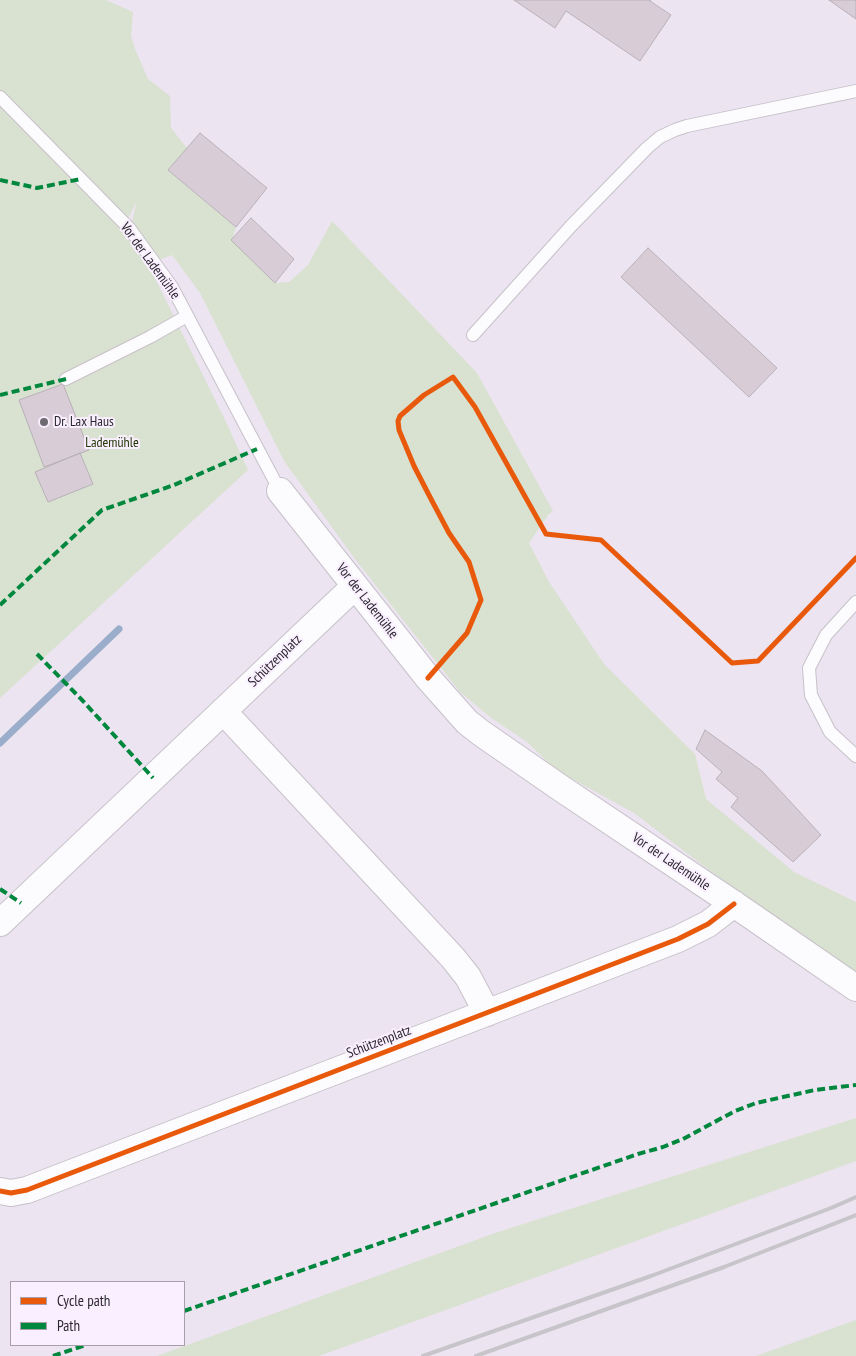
<!DOCTYPE html>
<html>
<head>
<meta charset="utf-8">
<style>
  body { margin:0 }
  #map { position:relative; width:856px; height:1356px; overflow:hidden; background:#ece4f0; font-family:"PT Sans Narrow",sans-serif }
  canvas { display:block }
  .legend { position:absolute; left:10px; top:1281px; width:175px; height:65px; box-sizing:border-box; background:#f9efff; border:1px solid #a79fab; margin:0; padding:6px 9px; list-style:none; font-size:15px; color:#2b272e }
  .legend li { display:flex; align-items:center; gap:10px; height:25px }
  .legend b { width:25px; border:1px solid #a79fab }
</style>
</head>
<body>
<div id="map">
<canvas width="856" height="1356"></canvas>
<ul class="legend">
<li><b style="height:6px;background:#e8590c"></b>Cycle path</li>
<li><b style="height:6px;background:#00873e"></b>Path</li>
</ul>
</div>
<script>
const c = document.querySelector('canvas').getContext('2d');
c.lineJoin = 'round';
function fill(path, color) { c.fillStyle = color; c.fill(path, 'evenodd'); }
const toPath = rows => new Path2D(rows.map(r => 'M' + r).join(''));
function stroke(path, color, width, dash) { c.strokeStyle = color; c.lineWidth = width; c.lineCap = dash ? 'butt' : 'round'; c.setLineDash(dash || []); c.stroke(path); }
function write(font, color, halo, rows, align = 'center') {
  c.font = font + ' "PT Sans Narrow",sans-serif'; c.lineWidth = 4; c.setLineDash([]); c.textBaseline = 'middle'; c.strokeStyle = halo; c.fillStyle = color; for (const [text, x, y, turn = 0] of rows) {
    c.save(); c.translate(x, y); c.rotate((+turn || 0) * Math.PI / 180); c.textAlign = isNaN(turn) ? turn : align; if (halo) c.strokeText(text, 0, 0); c.fillText(text, 0, 0); c.restore();
  }
}
const green = toPath([
  [0,0,106,0,133,12,131,36,135,49,148,79,170,96,171,128,187,148,168,170,236,227,232,240,275,283,289,282,308,265,332,221,477,373,553,511,548,515,529,543,549,582,604,664,695,754,706,799,794,872,856,902,856,984,760,906,709,870,634,813,556,770,527,742,490,717,460,692,355,559,284,461,200,293,172,255,148,264,226,422,248,470,0,698],
  [137,201,130,229,122,231],
  [856,1118,856,1161,319,1356,157,1356,495,1233],
  [856,1320,856,1356,756,1356]
]);
const stream = toPath([
  [0,743,119,629]
]);
const building = toPath([
  [514,0,651,0,650,1,671,15,640,61,566,11,555,28,514,0],
  [829,0,856,0,856,19,829,0],
  [200,133,267,188,236,227,168,170,200,133],
  [251,218,294,259,275,283,231,240,251,218],
  [648,248,777,368,749,397,621,277,648,248],
  [63,384,89,450,44,467,19,400,63,384],
  [80,453,93,484,48,502,35,472,80,453],
  [705,730,762,771,821,835,793,862,731,807,738,798,716,779,722,772,696,749,705,730]
]);
const service = toPath([
  [0,97,130,229,172,287,280,491],
  [473,335,571,226,647,148,660,137,675,130,687,126,856,91],
  [66,379,150,337,187,316],
  [856,602,826,635,809,668,811,695,830,732,856,756]
]);
const minor = toPath([
  [280,491,428,678,467,722,481,733,562,789,734,904,856,988],
  [223,711,453,958,468,977,487,1013],
  [0,923,355,586],
  [0,1191,11,1193,27,1190,678,939,708,924,734,904]
]);
const rail = toPath([
  [423,1356,651,1276,831,1208,856,1197],
  [476,1356,724,1267,856,1215]
]);
const quiet = toPath([
  [0,180,37,188,81,179],
  [0,395,66,379],
  [0,605,102,510,174,485,257,449],
  [37,654,83,701,153,778],
  [0,889,21,903],
  [184,1311,638,1154,663,1147,683,1139,735,1111,756,1103,815,1090,856,1085],
  [53,1356,86,1345]
]);
const cycleway = toPath([
  [428,678,467,633,481,600,469,562,449,533,431,499,414,466,399,430,398,421,400,416,424,395,453,377,475,407,546,534,601,540,732,663,758,661,856,558],
  [0,1191,11,1193,27,1190,678,939,708,924,734,904]
]);
const markers = [
  [44,422,5,"#6f6972"]
];
const streetNames = [
  ["Vor der Lademühle",150,261,54],
  ["Vor der Lademühle",367,601,52],
  ["Schützenplatz",275,661,-44],
  ["Vor der Lademühle",671,862,34],
  ["Schützenplatz",379,1042,-21]
];
const poiNames = [
  ["Dr. Lax Haus",54,422]
];
const parkNames = [
  ["Lademühle",112,443]
];
fill(green, '#d9e1d0');
stroke(stream, '#9aaecc', 7);
fill(building, '#d8ccd6');
stroke(building, '#b8b1b8', 1);
stroke(service, '#c7c1ca', 14);
stroke(minor, '#c7c1ca', 28);
stroke(service, '#fcfbfd', 12);
stroke(minor, '#fcfbfd', 26);
stroke(rail, '#c7c5c9', 4);
stroke(quiet, '#00873e', 4, [8, 4]);
stroke(cycleway, '#e8590c', 5);
for (const [x, y, r, color] of markers) { const dot = new Path2D(); dot.arc(x, y, r, 0, 2 * Math.PI); c.fillStyle = color; c.fill(dot); stroke(dot, '#f9efff', 2); }
write('14px', '#2b272e', '#f9efff', streetNames);
write('14px', '#2b272e', '#f9efff', poiNames, 'left');
write('14px', '#1e3300', '#f9efff', parkNames);
</script>
</body>
</html>
